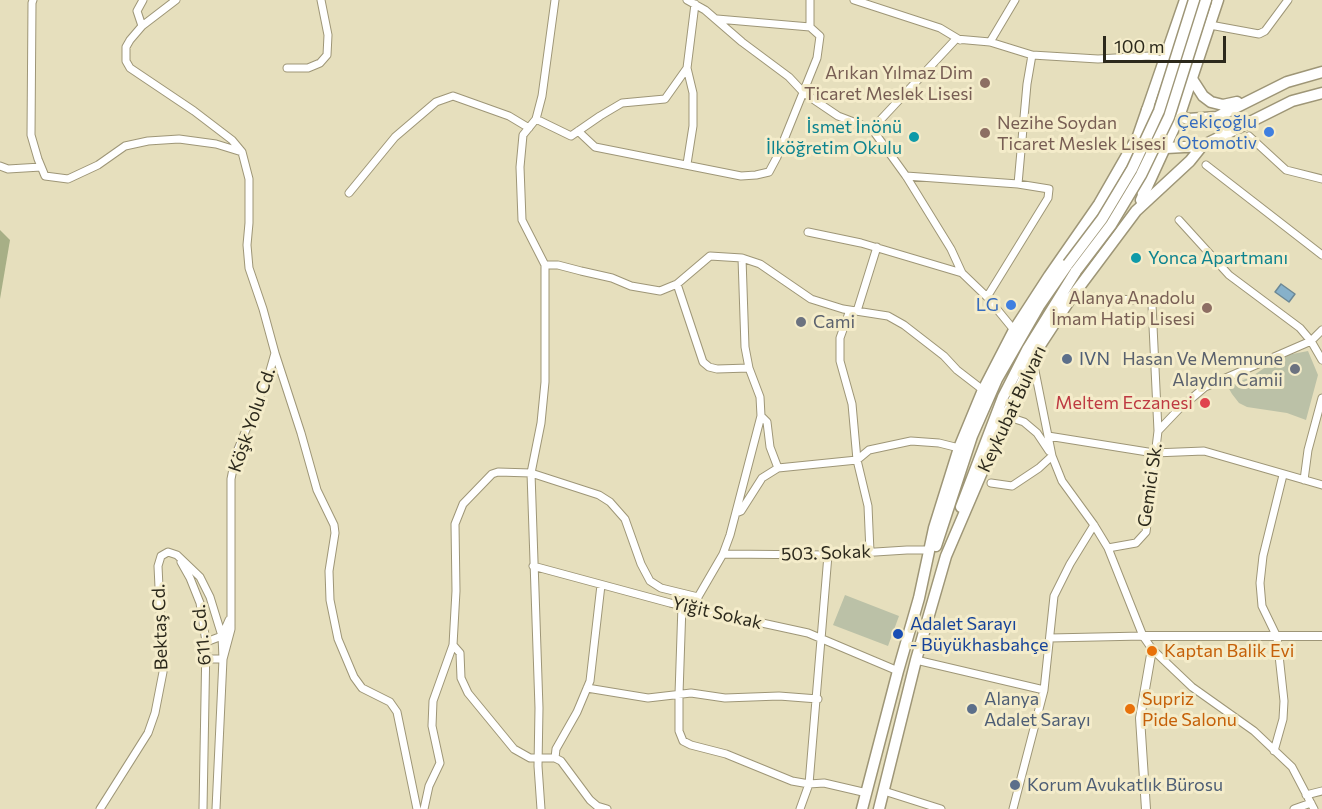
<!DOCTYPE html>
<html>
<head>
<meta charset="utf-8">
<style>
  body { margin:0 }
  #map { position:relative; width:1322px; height:809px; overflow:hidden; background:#e6dfbd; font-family:Commissioner,sans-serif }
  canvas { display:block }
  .scale { position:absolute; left:1103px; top:36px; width:123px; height:27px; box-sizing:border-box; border:3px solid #2c291c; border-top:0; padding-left:8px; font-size:18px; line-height:21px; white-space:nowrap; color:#2c291c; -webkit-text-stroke:4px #f4ecca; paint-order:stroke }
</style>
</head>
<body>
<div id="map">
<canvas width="1322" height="809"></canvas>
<div class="scale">100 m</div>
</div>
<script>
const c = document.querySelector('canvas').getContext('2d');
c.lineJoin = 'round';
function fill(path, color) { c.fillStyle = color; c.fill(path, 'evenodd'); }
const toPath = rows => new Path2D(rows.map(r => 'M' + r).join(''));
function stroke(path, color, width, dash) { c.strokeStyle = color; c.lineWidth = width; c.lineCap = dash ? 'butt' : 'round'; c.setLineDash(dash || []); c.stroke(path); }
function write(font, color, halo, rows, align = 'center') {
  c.font = font + ' Commissioner,sans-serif'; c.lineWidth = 6; c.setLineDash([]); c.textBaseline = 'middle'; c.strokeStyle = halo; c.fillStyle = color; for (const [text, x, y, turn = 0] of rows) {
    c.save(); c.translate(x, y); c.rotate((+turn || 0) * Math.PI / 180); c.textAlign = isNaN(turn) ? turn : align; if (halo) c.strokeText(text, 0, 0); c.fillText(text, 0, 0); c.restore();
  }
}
const green = toPath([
  [1308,351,1318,375,1306,420,1287,413,1247,407,1239,403,1232,394,1228,387,1254,375,1282,356],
  [845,595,899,616,888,646,833,625]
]);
const forest = toPath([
  [0,230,10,240,0,299]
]);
const water = toPath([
  [1281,284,1295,294,1289,302,1275,292,1281,284]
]);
const minor = toPath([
  [33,0,32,3,31,135,38,159,45,176,68,179,98,165,125,146,148,141,179,139,216,144,242,152],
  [176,0,142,26,130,40,126,47,126,61,130,68,194,111,232,140,242,152,249,179,249,223,247,245,249,268,263,309,275,353,269,374,236,454,231,479,231,629,223,659,206,659],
  [687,0,705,10,742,42,789,77,804,93,838,116,872,129,906,176,951,249,962,273,987,297,1014,330],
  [854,0,940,28,960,40],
  [717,19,810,27,810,0],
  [1210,25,1259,34,1265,31,1288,0],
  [142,26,137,11,143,0],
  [990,42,1015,0],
  [287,68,308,68,320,63,327,55,328,35,321,0],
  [536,119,571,136,600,116,622,103,665,99,687,68,695,4],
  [872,129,956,39,990,42,1032,55,1098,59,1150,56,1164,61],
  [578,131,595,147,741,176,756,175,769,172,777,157,817,58,820,36,810,27],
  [1249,136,1286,170,1322,179],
  [687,164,693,126,693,93,687,68],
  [1206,165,1322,255],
  [0,166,8,169,41,167],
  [906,176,1018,184,1049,189,1048,198,987,297],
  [1018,184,1027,84,1032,55],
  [349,193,395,137,436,102,453,96,509,116,529,128],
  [1179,220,1229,275,1300,328,1311,341,1322,360],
  [808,232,861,243,962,273],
  [545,265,558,265,581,271,612,278,631,286,660,291,677,284,710,256,742,258,760,264,811,299,843,309,888,316,904,325,944,356,957,370,983,390],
  [677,284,703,362,709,367,717,369,749,368],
  [1089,297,1148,301,1152,305,1158,431],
  [850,310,840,338,840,361,852,404,857,460,868,506,870,552],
  [857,311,877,247],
  [275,353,301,433,317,490,334,525,335,533,329,571,330,600,338,639,354,677,362,688,390,702,397,712,417,809],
  [1033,361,1052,456,1062,481,1094,525,1108,548,1143,636,1152,649,1192,687,1254,731,1292,767,1314,809],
  [761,416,767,422,770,447,778,468],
  [1006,416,1024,422,1037,433,1049,451],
  [1048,436,1154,453,1204,451,1322,485],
  [1304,480,1308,450,1322,398],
  [991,483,1012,486,1039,468,1052,456],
  [736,513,741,511,762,478,778,468,857,460,869,450,911,441,939,443,959,448],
  [1108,548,1136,543,1146,532,1158,431,1179,409,1205,387,1311,341,1322,330],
  [723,554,828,555,907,550,929,550],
  [181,562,190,578,200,603,206,642,203,809],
  [533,566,670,603,808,633,898,671],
  [682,605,679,694,679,731,683,741,691,745,726,754,792,781,809,784,828,555],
  [697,608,698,597,723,554,730,535,761,416,760,397,749,368,745,347,742,258],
  [1050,638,1143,636],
  [206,642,222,636,229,620],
  [453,645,460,653,461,678,468,693,514,749,530,758,555,758,561,761,590,800,597,806,607,809],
  [916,660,1044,690],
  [587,688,648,698,691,693,725,698,779,696,818,699],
  [1274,751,1283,719,1284,701,1277,637,1262,606,1260,583,1263,556,1283,475],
  [555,758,556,749,577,712,590,681,601,585],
  [884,791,941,809],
  [1306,795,1322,791],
  [100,809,148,733,155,713,163,672,158,566,161,556,168,552,177,555,200,577,210,597,222,636,223,659,216,809],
  [424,809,429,786,440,763,432,726,433,701,453,645,456,591,455,524,463,504,492,474,498,472,531,473,599,495,610,502,625,519,641,564,650,581,661,588,698,597],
  [541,809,538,766,539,708,531,473,541,423,545,382,545,265,522,220,520,167,523,135,536,119,542,96,555,0],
  [800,809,809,784,824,783,867,793],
  [1013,809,1044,690,1054,596,1070,564,1094,525],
  [1294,809,1311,803]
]);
const tertiary = toPath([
  [1143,636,1322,636],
  [1146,809,1140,718,1152,649]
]);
const primary = toPath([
  [1147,110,1185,0],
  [1141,200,1179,117,1218,0]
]);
const trunk = toPath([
  [1163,69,1177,81,1188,82,1192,79,1203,96,1211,102,1223,105,1237,102],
  [1138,136,1149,145,1166,148,1202,146],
  [1133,176,1142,186,1143,196],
  [961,507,1003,397,1027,350,1076,271],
  [936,546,972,436,997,379,1039,306,1068,264],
  [862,809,898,671,919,598,934,528,959,448,983,390,1014,330,1049,276,1099,204,1138,136,1147,110,1167,112,1188,119,1217,117,1287,82,1322,72],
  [879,809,916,660,946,556,1006,416,1039,347,1071,298,1136,211,1190,161,1202,146,1292,101,1322,93]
]);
const trunkBridge = toPath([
  [1068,264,1102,219,1132,169,1159,111,1194,0],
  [1076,271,1111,225,1141,175,1169,117,1206,0]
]);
const markers = [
  [985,83,6,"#8d6e63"],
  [1269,132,6,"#3f7fe0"],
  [985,133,6,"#8d6e63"],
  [914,137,6,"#0f9aa8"],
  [1136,258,6,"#0f9aa8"],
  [1011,305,6,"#3f7fe0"],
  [1207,308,6,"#8d6e63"],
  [801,322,6,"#6b7280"],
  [1067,359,6,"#5c6f8a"],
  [1295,369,6,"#6b7280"],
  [1205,403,6,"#e0444e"],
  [898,634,6,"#1a4fb4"],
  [1152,651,6,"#e8710a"],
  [972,709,6,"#5c6f8a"],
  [1130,709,6,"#e8710a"],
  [1015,785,6,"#5c6f8a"]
];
const educationNames = [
  ["Arıkan Yılmaz Dim",973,73],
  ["Ticaret Meslek Lisesi",973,94],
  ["Nezihe Soydan",997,123,"left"],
  ["Ticaret Meslek Lisesi",997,144,"left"],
  ["Alanya Anadolu",1195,298],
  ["İmam Hatip Lisesi",1195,319]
];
const shopNames = [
  ["Çekiçoğlu",1257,122],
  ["Otomotiv",1257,143],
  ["LG",999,305]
];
const cultureNames = [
  ["İsmet İnönü",902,127],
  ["İlköğretim Okulu",902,148],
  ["Yonca Apartmanı",1148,258,"left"]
];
const worshipNames = [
  ["Cami",813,322],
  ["Hasan Ve Memnune",1283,359,"right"],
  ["Alaydın Camii",1283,380,"right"]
];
const serviceNames = [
  ["IVN",1079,359],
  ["Alanya",984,699],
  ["Adalet Sarayı",984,720],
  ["Korum Avukatlık Bürosu",1027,785]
];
const healthNames = [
  ["Meltem Eczanesi",1193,403]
];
const streetNames = [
  ["Keykubat Bulvarı",1012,409,-65],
  ["Köşk Yolu Cd.",252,420,-71],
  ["Gemici Sk.",1150,485,-82],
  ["503. Sokak",826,553,-2],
  ["Yiğit Sokak",717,613,13],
  ["Bektaş Cd.",160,627,-92],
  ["611. Cd.",202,635,-96]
];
const transitNames = [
  ["Adalet Sarayı",910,624],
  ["- Büyükhasbahçe",910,645]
];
const foodNames = [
  ["Kaptan Balik Evi",1164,651],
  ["Supriz",1142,699],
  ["Pide Salonu",1142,720]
];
fill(green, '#bbc1a7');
fill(forest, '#a7af86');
fill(water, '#87b1ca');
stroke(water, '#6c8896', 1.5);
stroke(minor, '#9e9677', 9);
stroke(tertiary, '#9e9677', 10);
stroke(primary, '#9e9677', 13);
stroke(trunk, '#9e9677', 13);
stroke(minor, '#fff', 7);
stroke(tertiary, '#fff', 8);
stroke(primary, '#fff', 10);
stroke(trunk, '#fff', 10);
stroke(trunkBridge, '#9e9677', 13, []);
stroke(trunkBridge, '#fff', 10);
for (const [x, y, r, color] of markers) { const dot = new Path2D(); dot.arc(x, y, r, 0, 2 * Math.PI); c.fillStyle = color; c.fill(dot); stroke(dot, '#f4ecca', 2); }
write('18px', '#785e54', '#f4ecca', educationNames, 'right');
write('18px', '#366cbe', '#f4ecca', shopNames, 'right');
write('18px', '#0d838f', '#f4ecca', cultureNames, 'right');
write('18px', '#5b616d', '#f4ecca', worshipNames, 'left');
write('18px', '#4e5e75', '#f4ecca', serviceNames, 'left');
write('18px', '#be3a42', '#f4ecca', healthNames, 'right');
write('18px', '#2c291c', '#f4ecca', streetNames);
write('18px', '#164399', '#f4ecca', transitNames, 'left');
write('18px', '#c56008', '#f4ecca', foodNames, 'left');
</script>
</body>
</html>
